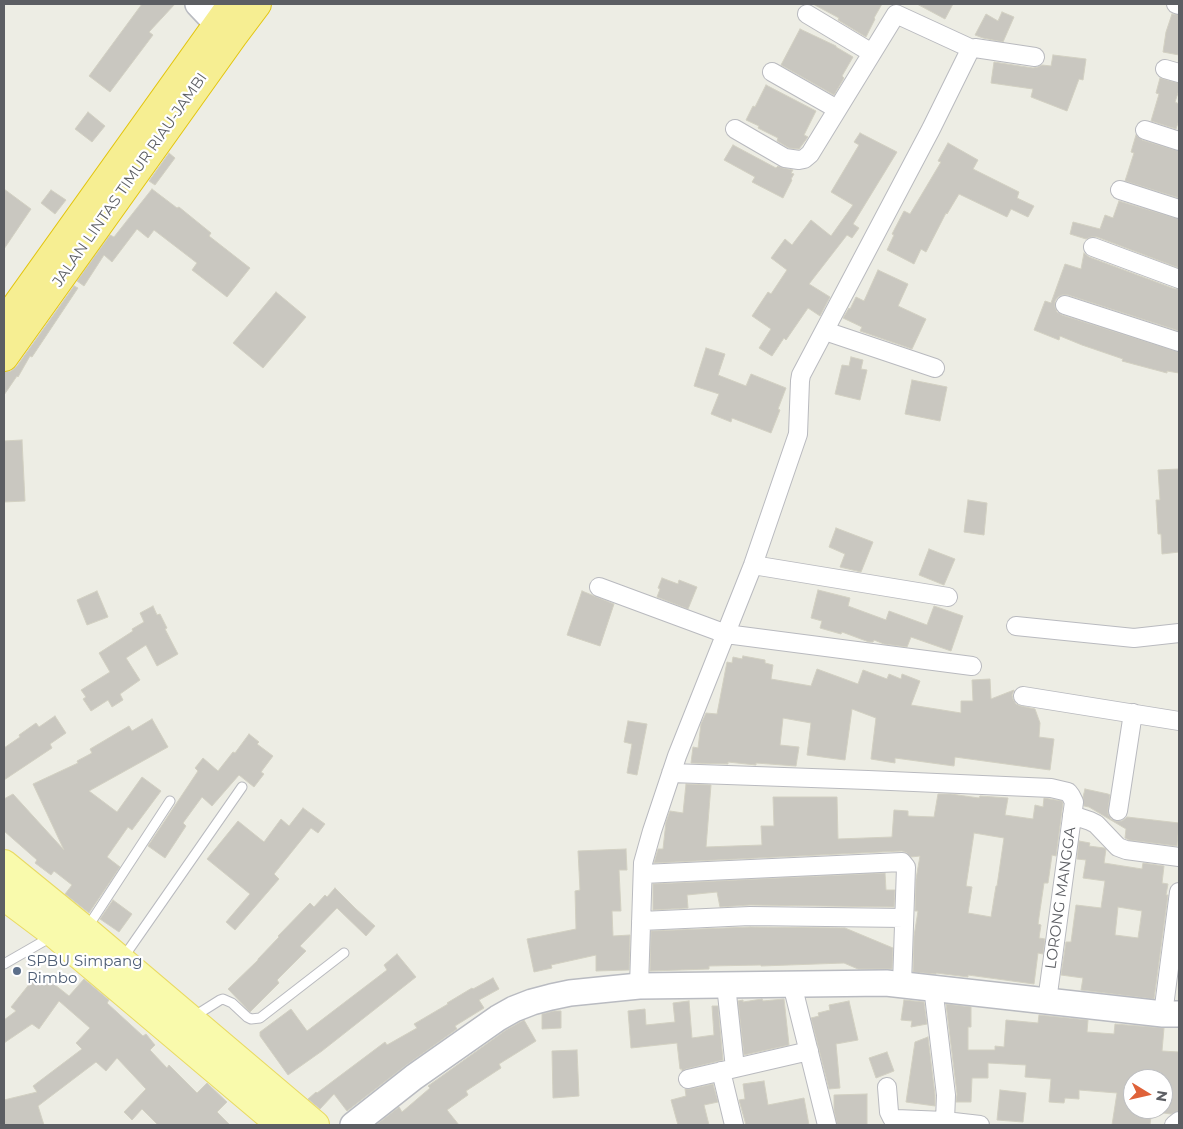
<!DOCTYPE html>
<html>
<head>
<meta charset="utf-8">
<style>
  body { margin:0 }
  #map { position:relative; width:1183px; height:1129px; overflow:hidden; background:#edede4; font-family:Montserrat,sans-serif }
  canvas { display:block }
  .frame { position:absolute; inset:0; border:5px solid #5c5e63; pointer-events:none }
  .north { position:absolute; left:1123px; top:1069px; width:50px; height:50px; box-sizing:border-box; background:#fff; border:1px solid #bebfc1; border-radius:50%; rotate:99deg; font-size:14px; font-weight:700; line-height:20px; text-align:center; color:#5c5e63 }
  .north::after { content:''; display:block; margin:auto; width:18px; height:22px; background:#df6239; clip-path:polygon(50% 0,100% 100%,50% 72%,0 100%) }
</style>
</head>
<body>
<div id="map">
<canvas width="1183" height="1129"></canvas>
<div class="frame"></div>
<div class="north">N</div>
</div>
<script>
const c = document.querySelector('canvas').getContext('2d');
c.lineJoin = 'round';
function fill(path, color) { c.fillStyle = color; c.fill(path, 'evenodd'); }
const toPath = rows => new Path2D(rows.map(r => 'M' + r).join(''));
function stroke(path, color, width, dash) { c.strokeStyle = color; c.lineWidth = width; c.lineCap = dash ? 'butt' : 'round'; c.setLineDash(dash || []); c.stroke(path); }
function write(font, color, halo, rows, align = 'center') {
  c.font = font + ' Montserrat,sans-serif'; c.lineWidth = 4.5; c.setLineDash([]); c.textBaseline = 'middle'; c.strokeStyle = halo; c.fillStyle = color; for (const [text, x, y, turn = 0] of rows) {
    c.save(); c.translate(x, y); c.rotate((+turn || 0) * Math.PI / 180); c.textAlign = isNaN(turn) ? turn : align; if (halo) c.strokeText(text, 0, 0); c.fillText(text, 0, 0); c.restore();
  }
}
const building = toPath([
  [142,4,175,4,149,32,153,35,110,92,89,76,142,4],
  [813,4,882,4,874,18,875,19,866,37,838,20,839,18,813,4],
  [917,4,953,4,945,19,917,4],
  [1002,12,1014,17,1003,42,983,38,975,35,986,14,998,21,1002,12],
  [1172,14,1179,15,1179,55,1163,52,1166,32,1172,14],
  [800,29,836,46,836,47,853,57,842,76,844,78,834,95,781,65,800,29],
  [1053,55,1086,59,1083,80,1079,79,1067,111,1031,97,1033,89,991,83,994,62,1033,68,1038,67,1042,65,1051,66,1053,55],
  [1160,78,1179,83,1179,90,1175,102,1179,104,1179,120,1176,129,1151,121,1159,94,1156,93,1160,78],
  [766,85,816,111,804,135,808,137,799,149,789,148,777,141,778,138,758,128,759,126,746,120,753,106,755,107,766,85],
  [88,112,105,126,92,142,75,129,88,112],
  [860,133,897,152,853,224,859,228,852,238,847,235,809,284,830,297,820,316,808,308,786,340,784,338,772,356,759,348,771,329,752,316,768,292,771,294,787,270,771,258,785,239,792,245,811,220,831,236,853,205,831,192,859,145,854,142,860,133],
  [1136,135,1142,140,1179,151,1179,198,1125,181,1134,153,1131,152,1136,135],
  [948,143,978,160,973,169,1019,192,1017,198,1034,206,1028,217,1011,209,1007,217,959,194,947,214,946,213,926,252,921,249,914,264,887,250,894,235,892,234,904,211,910,214,941,162,938,161,948,143],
  [733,145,776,168,778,166,783,168,793,170,791,173,794,174,791,179,792,180,783,198,752,182,755,177,724,160,733,145],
  [169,153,175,158,155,185,149,181,169,153],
  [4,189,31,209,4,249,4,189],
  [152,189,177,208,179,207,211,233,209,236,250,268,227,297,192,270,197,263,154,230,148,238,137,229,112,262,104,255,84,286,77,281,110,235,114,237,152,189],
  [51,190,66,200,55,214,41,203,51,190],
  [1119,201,1179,219,1179,268,1097,237,1091,237,1086,239,1070,234,1073,222,1100,229,1105,215,1113,218,1119,201],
  [1084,253,1089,257,1175,289,1179,289,1179,331,1068,295,1062,295,1058,297,1055,301,1055,307,1057,312,1062,315,1179,352,1179,373,1167,371,1167,373,1122,361,1123,359,1082,345,1060,336,1059,340,1034,330,1045,301,1051,303,1065,264,1081,269,1084,253],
  [878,270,908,284,898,306,926,319,912,349,860,331,862,327,843,318,849,308,850,309,856,297,864,301,878,270],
  [74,286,78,288,32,357,30,356,18,377,17,376,4,395,4,374,5,372,11,371,17,366,74,286],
  [276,292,306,317,263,368,233,343,276,292],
  [706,348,725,354,718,375,746,386,751,374,786,388,778,409,780,410,771,433,732,418,731,422,711,414,719,394,694,386,706,348],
  [851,357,863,360,861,369,867,370,860,400,835,394,842,365,849,366,851,357],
  [912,380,947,387,940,421,905,414,912,380],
  [22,440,25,501,4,502,4,441,22,440],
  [1179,469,1179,552,1162,554,1161,534,1158,534,1156,500,1160,500,1158,470,1179,469],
  [968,500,987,503,984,535,964,532,968,500],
  [836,528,873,542,861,572,840,567,845,554,829,547,836,528],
  [929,549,955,559,944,585,919,575,929,549],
  [662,578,678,584,679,580,697,587,688,609,657,597,660,589,658,588,662,578],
  [818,590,850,598,848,606,886,620,889,611,927,625,934,606,963,616,951,651,911,637,907,647,884,644,874,640,873,642,869,642,842,632,841,634,820,628,822,621,811,618,818,590],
  [97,591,108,617,87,625,77,600,97,591],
  [582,591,614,604,600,646,567,635,582,591],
  [153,606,157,615,160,614,167,628,165,629,178,654,157,666,146,645,126,658,140,680,120,694,123,700,112,707,108,700,91,711,83,699,86,697,81,690,110,672,99,653,133,631,132,629,144,622,140,613,153,606],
  [743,656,765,660,765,663,773,665,771,679,811,686,817,669,858,684,863,670,887,679,889,674,901,679,902,674,920,681,911,705,961,713,961,701,973,701,972,680,990,679,991,699,1014,690,1012,695,1013,699,1016,704,1021,706,1035,709,1040,723,1039,737,1054,739,1050,770,955,757,954,766,895,758,895,763,871,759,876,718,852,709,845,760,807,755,811,723,783,718,780,745,799,747,796,766,756,763,756,765,728,762,728,764,691,763,693,747,698,748,701,724,706,713,717,714,727,662,732,663,733,657,742,659,743,656],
  [55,716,66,733,50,744,52,748,4,780,4,748,20,737,19,735,36,723,39,727,55,716],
  [152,719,168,747,89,791,117,812,142,777,161,791,132,830,128,827,107,857,120,867,89,913,65,894,72,885,54,871,51,875,35,863,37,860,4,831,4,799,13,794,64,850,33,784,78,763,77,761,92,753,90,749,129,726,132,731,152,719],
  [628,721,647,724,637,775,627,773,632,744,624,742,628,721],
  [249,734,259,742,257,744,273,756,261,772,264,774,254,787,239,775,212,806,202,797,183,823,186,826,165,858,148,846,198,771,195,768,203,758,218,771,233,752,235,753,249,734],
  [686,784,711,785,706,847,762,845,761,826,774,826,773,797,837,797,838,839,892,837,894,810,908,811,908,816,934,817,938,794,951,794,979,798,980,796,1008,798,1005,815,1033,819,1035,805,1043,807,1044,798,1062,801,1063,803,1056,856,1052,855,1048,883,1044,883,1038,924,1041,925,1039,938,1045,939,1043,954,1038,953,1034,984,968,975,968,977,936,973,936,974,913,972,914,936,918,911,915,911,916,879,920,856,911,857,907,853,902,851,654,863,658,849,663,849,666,822,670,811,683,813,686,784],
  [974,833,1004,838,997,886,996,886,991,917,968,913,972,887,966,886,974,833],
  [1085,789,1108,794,1110,795,1108,809,1108,814,1111,819,1116,821,1122,821,1127,817,1179,823,1177,846,1129,840,1125,838,1126,829,1089,807,1084,806,1083,797,1085,789],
  [303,808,325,824,318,833,311,828,274,874,279,879,235,930,226,922,250,894,207,859,238,821,264,842,281,819,289,826,303,808],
  [1079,841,1090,843,1089,846,1104,848,1106,849,1104,863,1142,869,1143,863,1164,866,1162,883,1168,884,1166,895,1168,895,1154,999,1081,990,1083,978,1061,975,1066,942,1071,942,1076,905,1101,908,1105,881,1083,878,1086,860,1077,859,1079,841],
  [1118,907,1142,911,1138,938,1115,935,1118,907],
  [626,849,627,870,619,870,621,911,612,911,613,936,630,935,629,970,596,971,596,955,551,965,552,968,534,972,527,939,576,929,575,891,580,890,578,851,626,849],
  [885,873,886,890,895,890,894,907,750,905,720,907,717,892,687,895,688,908,653,910,653,884,885,873],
  [335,888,356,909,375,926,366,936,337,908,300,946,306,951,277,980,279,983,250,1012,228,989,258,960,258,959,279,937,278,936,310,903,314,907,325,895,327,897,335,888],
  [113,900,132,914,119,932,100,919,113,900],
  [750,927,845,928,893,948,892,969,858,969,844,963,761,966,761,965,709,966,709,969,650,971,651,931,750,927],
  [397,954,416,977,322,1051,288,1075,260,1036,260,1032,291,1009,307,1031,387,970,384,965,397,954],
  [39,972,69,996,84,979,109,1000,107,1003,143,1036,146,1034,155,1045,150,1050,167,1068,169,1065,197,1093,207,1083,227,1102,217,1112,230,1125,158,1125,142,1109,132,1120,124,1112,146,1089,117,1058,106,1071,96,1062,38,1106,44,1125,4,1125,4,1100,37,1092,33,1086,82,1049,76,1043,90,1028,59,1001,39,1029,32,1024,4,1043,4,1020,16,1011,11,1007,39,972],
  [493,978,499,989,479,1000,484,1008,455,1026,457,1029,405,1066,347,1111,334,1094,320,1109,308,1099,316,1092,317,1093,385,1042,387,1045,417,1028,414,1024,448,1004,447,1003,472,988,473,989,493,978],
  [762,999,763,1001,784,999,789,1045,744,1055,738,1001,743,1000,743,1002,762,999],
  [904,1000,924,1002,927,1024,911,1027,912,1021,901,1020,904,1000],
  [689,1001,692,1038,714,1035,712,1006,718,1006,723,1060,686,1069,682,1071,682,1069,680,1069,677,1043,631,1048,628,1011,645,1009,646,1025,675,1022,673,1003,689,1001],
  [849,1001,858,1040,836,1044,840,1088,829,1089,811,1018,819,1016,818,1013,830,1010,829,1005,849,1001],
  [946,1004,971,1007,971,1027,968,1027,968,1050,995,1050,995,1046,1004,1047,1006,1020,1038,1023,1039,1015,1088,1020,1087,1032,1114,1034,1115,1024,1164,1028,1162,1051,1179,1052,1179,1111,1171,1114,1163,1113,1163,1079,1133,1079,1133,1109,1152,1109,1150,1125,1112,1125,1117,1093,1079,1090,1079,1099,1065,1098,1064,1103,1049,1102,1051,1079,1025,1077,1026,1065,988,1063,988,1078,972,1078,971,1102,956,1102,957,1094,946,1004],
  [554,1011,561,1011,561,1028,542,1029,542,1014,554,1011],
  [524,1020,536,1041,499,1064,501,1068,466,1091,468,1095,447,1110,459,1125,376,1125,399,1107,402,1112,430,1088,428,1086,506,1030,524,1020],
  [928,1037,935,1095,935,1106,906,1102,915,1042,928,1037],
  [577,1050,579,1096,553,1098,552,1051,577,1050],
  [887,1052,894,1071,876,1078,869,1058,887,1052],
  [764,1081,768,1105,804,1098,809,1125,746,1125,739,1100,745,1099,743,1084,764,1081],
  [713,1084,718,1102,704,1105,709,1125,678,1125,671,1100,686,1096,685,1089,690,1089,713,1084],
  [1000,1090,1026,1093,1023,1122,997,1120,1000,1090],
  [867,1094,867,1125,837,1125,834,1110,834,1095,867,1094]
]);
const lane = toPath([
  [87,928,170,801],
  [123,958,242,787],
  [4,964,51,937],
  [193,1017,220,1000,223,999,232,1003,247,1017,251,1019,260,1018,344,953]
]);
const street = toPath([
  [1176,4,1179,5],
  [807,14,872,53],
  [1165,69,1179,73],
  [772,72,837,109],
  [735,129,785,158,799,160,804,159,810,154,896,14,972,49],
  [1145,130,1179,141],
  [1120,190,1179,209],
  [1093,247,1179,279],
  [1065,305,1179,342],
  [825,331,935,368],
  [753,565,948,597],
  [599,587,726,634,972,666],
  [1016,626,1134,638,1179,633],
  [1023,696,1179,721],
  [671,773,868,780,1051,788,1068,792,1071,796,1074,802,1047,1001],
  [1118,811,1133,713],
  [1072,815,1090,821,1096,824,1118,847,1126,850,1179,857],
  [643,874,902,862,906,867,902,984],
  [641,921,750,916,904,918],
  [792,984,827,1125],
  [726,985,735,1068],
  [639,986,643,863,652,831,677,756,753,565,798,434,800,381,801,375,931,129,970,50,975,48,1035,57],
  [933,987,946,1095,945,1121],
  [1163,1014,1179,892],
  [721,1071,734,1125],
  [688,1079,809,1051],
  [887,1087,889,1112,892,1118,896,1119,945,1121,980,1125],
  [1174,1125,1179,1121]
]);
const secondary = toPath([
  [198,4,217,24],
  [353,1125,414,1077,498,1018,514,1009,532,1002,551,997,570,993,639,986,886,983,1163,1014,1179,1014]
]);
const primary = toPath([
  [4,864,85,930,315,1125],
  [4,896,56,935,281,1125]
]);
const highway = toPath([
  [4,323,232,4],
  [4,357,233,36,257,4]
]);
const markers = [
  [17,971,5,"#5c6f8a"]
];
const streetNames = [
  ["JALAN LINTAS TIMUR RIAU-JAMBI",130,180,-55],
  ["LORONG MANGGA",1061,898,-82]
];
const serviceNames = [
  ["SPBU Simpang",27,962],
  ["Rimbo",27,979]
];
fill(building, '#c9c7c0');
stroke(building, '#d2d0c2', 1);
stroke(lane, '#b9babf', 11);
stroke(street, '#b9babf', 20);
stroke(secondary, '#b9bbc1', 28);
stroke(primary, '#e9da62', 30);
stroke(highway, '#e3c50e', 30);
stroke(lane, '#fff', 9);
stroke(street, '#fff', 18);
stroke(secondary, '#fff', 25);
stroke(primary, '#f9faac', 28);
stroke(highway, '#f6ee92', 28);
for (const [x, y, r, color] of markers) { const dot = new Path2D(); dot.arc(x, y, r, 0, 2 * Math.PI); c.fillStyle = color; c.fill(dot); stroke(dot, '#fff', 2); }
write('15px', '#5c5e63', '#fff', streetNames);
write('15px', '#4e5e75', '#fff', serviceNames, 'left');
</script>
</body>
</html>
